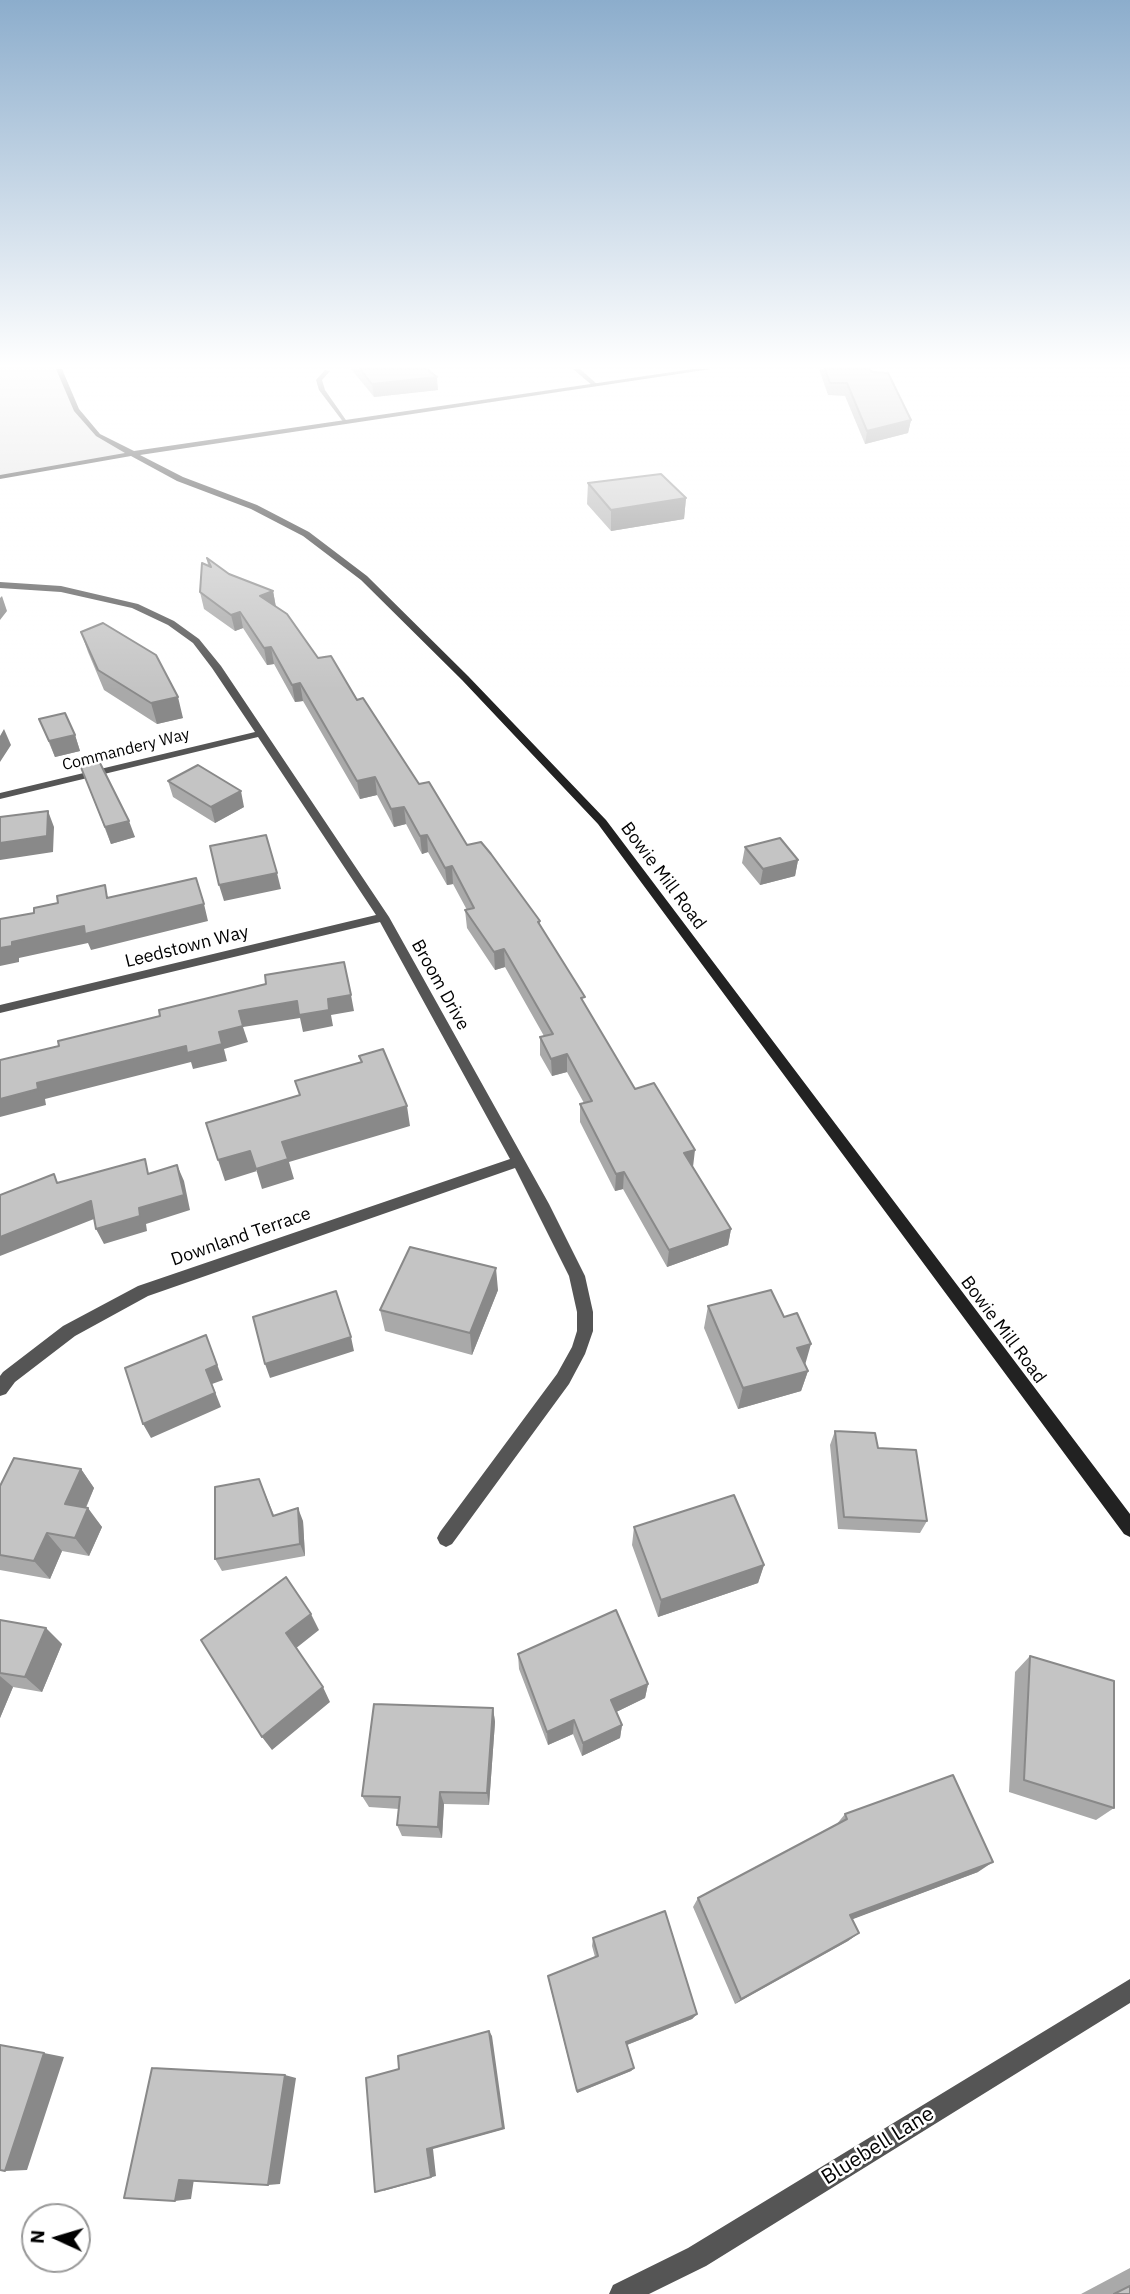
<!DOCTYPE html>
<html>
<head>
<meta charset="utf-8">
<style>
  body { margin:0 }
  #map { position:relative; width:1130px; height:2294px; overflow:hidden; background:#fff; font-family:"IBM Plex Sans",sans-serif }
  canvas { display:block }
  .north { position:absolute; left:21px; top:2203px; width:70px; height:70px; box-sizing:border-box; background:#fff; border:2px solid #999; border-radius:50%; rotate:274deg; font-size:19px; font-weight:700; line-height:28px; text-align:center; color:#000 }
  .north::after { content:''; display:block; margin:auto; width:24px; height:32px; background:#000; clip-path:polygon(50% 0,100% 100%,50% 72%,0 100%) }
</style>
</head>
<body>
<div id="map">
<canvas width="1130" height="2294"></canvas>
<div class="north">N</div>
</div>
<script>
const c = document.querySelector('canvas').getContext('2d');
c.lineJoin = 'round';
function fill(path, color) { c.fillStyle = color; c.fill(path, 'evenodd'); }
const toPath = rows => new Path2D(rows.map(r => 'M' + r).join(''));
function stroke(path, color, width, dash) { c.strokeStyle = color; c.lineWidth = width; c.lineCap = dash ? 'butt' : 'round'; c.setLineDash(dash || []); c.stroke(path); }
function write(font, color, halo, rows, align = 'center') {
  c.font = font + ' "IBM Plex Sans",sans-serif'; c.lineWidth = 5; c.setLineDash([]); c.textBaseline = 'middle'; c.strokeStyle = halo; c.fillStyle = color; for (const [text, x, y, turn = 0] of rows) {
    c.save(); c.translate(x, y); c.rotate((+turn || 0) * Math.PI / 180); c.textAlign = isNaN(turn) ? turn : align; if (halo) c.strokeText(text, 0, 0); c.fillText(text, 0, 0); c.restore();
  }
}
const green = toPath([
  [0,369,59,369,76,409,98,435,129,454,0,477]
]);
const street = toPath([
  [573,369,580,369,598,385,593,386,573,369],
  [325,370,330,371,322,380,325,390,348,423,344,423,319,390,316,380,325,370],
  [0,582,61,586,138,604,174,621,199,639,221,666,389,917,549,1204,585,1276,593,1312,593,1331,585,1354,569,1384,452,1544,446,1547,440,1544,437,1538,440,1532,557,1374,572,1347,577,1331,577,1312,569,1276,515,1168,148,1296,75,1336,15,1382,6,1394,0,1396,0,1376,3,1372,63,1326,138,1286,510,1159,380,922,0,1013,0,1005,376,915,258,737,0,799,0,793,255,732,212,668,193,643,168,625,132,608,61,592,0,588,0,582],
  [1130,1979,1130,2003,706,2266,649,2294,609,2294,613,2285,688,2248,1130,1979]
]);
const secondary = toPath([
  [56,369,62,369,79,409,100,434,134,451,693,369,711,369,140,455,183,477,257,505,309,532,367,576,468,676,606,820,1130,1514,1130,1537,1124,1534,598,824,462,680,361,580,303,536,251,509,177,481,131,456,0,479,0,475,125,453,96,436,74,411,56,369]
]);
const wall = toPath([
  [351,369,427,369,438,390,374,397],
  [819,369,870,369,911,420,908,433,865,444,845,396,828,395],
  [588,483,686,498,684,519,611,531,587,504],
  [207,558,229,574,273,591,276,607,318,658,357,700,419,784,467,845,540,921,540,926,585,1005,635,1089,693,1167,731,1229,728,1245,667,1267,623,1189,615,1191,580,1122,580,1104,584,1103,567,1072,552,1076,540,1055,540,1037,544,1036,505,967,495,970,467,928,465,910,467,910,453,884,447,885,428,852,422,854,406,824,394,827,377,795,360,799,303,701,295,702,274,664,267,665,243,628,235,631,204,609,200,592,208,566],
  [81,632,183,718,157,724,104,690,88,652],
  [39,719,75,735,80,751,55,757],
  [80,765,135,837,111,844],
  [168,781,244,807,215,823,173,797],
  [745,847,798,860,795,876,760,885,742,863],
  [498,1290,472,1355,385,1331,380,1310],
  [708,1306,805,1365,808,1371,801,1391,738,1409,704,1328],
  [835,1431,878,1448,927,1521,920,1533,838,1529,830,1445],
  [81,1469,94,1488,86,1508,102,1527,89,1556,62,1551,50,1579,0,1570,0,1486],
  [259,1479,274,1515,303,1521,305,1556,222,1571,215,1559],
  [634,1527,764,1565,758,1583,658,1617,632,1545],
  [0,1620,62,1644,42,1692,13,1687,0,1718],
  [518,1654,648,1684,645,1698,616,1712,622,1725,620,1738,582,1756,573,1734,548,1745,519,1669],
  [1030,1656,1114,1808,1096,1820,1009,1792,1015,1672],
  [493,1708,495,1722,489,1805,444,1804,442,1838,402,1836,397,1825,399,1809,369,1807,362,1796],
  [845,1814,978,1872,852,1919,859,1933,848,1941,735,2004,693,1907,698,1898,836,1825],
  [593,1938,697,2014,692,2019,627,2045,634,2068,631,2071,577,2093,549,1982,548,1976,595,1957,592,1946],
  [1130,2268,1130,2294,1081,2294]
]);
const shadedWall = toPath([
  [437,377,438,390,374,397,372,384],
  [911,420,908,433,865,444,867,431],
  [686,498,684,519,611,531,611,510],
  [273,591,276,608,260,596],
  [2,596,7,611,0,620,0,598],
  [240,612,243,628,235,631,231,615],
  [271,647,274,664,267,665,264,648],
  [300,683,303,701,295,702,292,685],
  [178,697,183,718,157,724,151,703],
  [4,729,11,745,0,762,0,736],
  [75,735,80,751,55,757,49,741],
  [375,777,377,795,360,799,357,781],
  [241,791,244,807,215,823,211,807],
  [404,807,406,824,394,827,391,809],
  [48,811,54,827,53,852,0,860,0,843],
  [129,821,135,837,111,844,105,827],
  [427,835,428,852,422,854,420,836],
  [798,860,795,876,760,885,763,869],
  [452,866,453,884,447,885,445,868],
  [277,873,281,889,224,901,219,885],
  [204,904,208,921,91,950,88,943,19,958,19,962,0,966,0,948,12,942,84,926],
  [504,949,505,967,495,970,494,952],
  [351,995,354,1011,331,1015,333,1026,303,1032,300,1018,243,1027,248,1042,224,1049,227,1061,193,1069,191,1062,45,1099,46,1105,0,1117,0,1099,37,1083,219,1032,239,1011,297,1001,328,999],
  [567,1054,567,1072,552,1076,551,1059],
  [407,1106,410,1126,289,1162,294,1179,262,1189,256,1169,282,1142],
  [695,1150,693,1167,684,1153],
  [250,1151,257,1171,225,1181,218,1160],
  [177,1165,184,1181,190,1210,146,1224,147,1231,104,1244,96,1229],
  [624,1172,623,1189,615,1191,616,1174],
  [91,1201,99,1217,0,1256,0,1237],
  [731,1229,728,1245,667,1267,669,1250],
  [496,1268,498,1290,472,1355,470,1333],
  [206,1335,223,1380,212,1384,221,1407,151,1438,143,1424,206,1370],
  [351,1337,354,1351,270,1378,265,1364],
  [811,1344,805,1365,797,1348],
  [808,1371,801,1391,738,1409,743,1388],
  [81,1469,94,1488,79,1523,65,1504],
  [88,1508,102,1527,89,1556,75,1538],
  [298,1508,303,1521,305,1556,300,1544],
  [47,1533,62,1551,50,1579,34,1561],
  [764,1565,758,1583,658,1617,661,1600],
  [311,1614,319,1630,295,1649,286,1633],
  [46,1628,62,1644,42,1692,25,1677],
  [0,1676,13,1687,0,1718],
  [648,1684,645,1698,610,1715,611,1700],
  [323,1687,330,1702,272,1750,262,1737],
  [493,1708,495,1722,489,1805,487,1793],
  [574,1720,573,1734,548,1745,547,1732],
  [622,1725,620,1738,582,1756,583,1743],
  [440,1792,444,1804,442,1838,438,1827],
  [993,1862,978,1872,840,1924,850,1915],
  [859,1933,848,1941,735,2004,741,1999],
  [697,2014,692,2019,624,2046,626,2042],
  [489,2031,492,2036,505,2129,433,2149,436,2176,383,2191,427,2149],
  [44,2053,64,2057,27,2170,5,2171],
  [634,2068,631,2071,577,2093,577,2091],
  [285,2075,296,2078,280,2184,268,2185],
  [194,2179,191,2199,175,2201,179,2180]
]);
const building = toPath([
  [360,369,427,369,437,377,372,384,360,369],
  [825,369,870,369,872,372,888,373,911,420,867,431,847,383,830,383,825,369],
  [661,474,686,498,611,510,588,483,661,474],
  [207,558,229,574,273,591,260,596,287,614,318,658,331,656,357,700,363,698,419,784,429,782,467,845,481,842,491,854,540,921,538,922,585,997,581,998,635,1089,654,1083,695,1150,684,1153,731,1229,669,1250,624,1172,616,1174,580,1104,592,1101,567,1054,551,1059,540,1037,553,1034,504,949,494,952,465,910,474,908,452,866,445,868,427,835,420,836,404,807,391,809,375,777,357,781,300,683,292,685,271,647,264,648,240,612,231,615,200,592,202,563,211,567,207,558],
  [103,623,156,655,178,697,151,703,98,670,81,632,103,623],
  [65,713,75,735,49,741,39,719,65,713],
  [99,761,129,821,105,827,80,765,99,761],
  [198,765,241,791,211,807,168,781,198,765],
  [48,811,47,836,0,843,0,817,48,811],
  [266,835,277,873,219,885,210,846,266,835],
  [780,838,798,860,763,869,745,847,780,838],
  [196,878,204,904,85,934,84,926,12,942,12,946,0,948,0,919,34,913,34,908,58,903,57,896,105,885,107,898,196,878],
  [344,962,351,995,328,999,329,1010,299,1015,297,1001,239,1011,243,1026,219,1032,222,1044,187,1053,186,1046,37,1083,38,1089,0,1099,0,1060,59,1046,58,1041,160,1016,159,1010,266,984,265,975,344,962],
  [383,1049,407,1106,282,1142,288,1159,256,1169,250,1151,218,1160,206,1123,300,1095,295,1081,362,1062,359,1056,383,1049],
  [145,1159,148,1174,177,1165,184,1195,139,1208,140,1216,96,1229,91,1201,0,1237,0,1195,54,1174,57,1183,145,1159],
  [410,1247,496,1268,470,1333,380,1310,410,1247],
  [771,1290,784,1317,797,1313,811,1344,797,1348,808,1371,743,1388,708,1306,771,1290],
  [336,1291,351,1337,265,1364,253,1317,336,1291],
  [206,1335,217,1365,206,1370,215,1393,143,1424,125,1368,206,1335],
  [835,1431,875,1433,878,1448,916,1450,927,1521,844,1517,835,1431],
  [14,1458,81,1469,65,1504,88,1508,75,1538,47,1533,34,1561,0,1555,0,1486,14,1458],
  [259,1479,273,1516,298,1508,300,1544,215,1559,215,1487,259,1479],
  [734,1495,764,1565,661,1600,634,1527,734,1495],
  [286,1577,311,1614,286,1633,323,1687,262,1737,201,1640,286,1577],
  [616,1610,648,1684,611,1700,622,1725,583,1743,574,1720,547,1732,518,1654,616,1610],
  [0,1620,46,1628,25,1677,0,1673,0,1620],
  [1030,1656,1114,1681,1114,1808,1024,1780,1030,1656],
  [374,1704,493,1708,487,1793,440,1792,438,1827,397,1825,400,1797,362,1796,374,1704],
  [953,1775,993,1862,850,1915,859,1933,741,1999,698,1898,847,1819,845,1814,953,1775],
  [665,1911,697,2014,626,2042,634,2068,577,2091,548,1976,598,1956,593,1938,665,1911],
  [489,2031,503,2128,427,2149,431,2177,375,2192,366,2078,399,2069,398,2056,489,2031],
  [0,2045,44,2053,5,2171,0,2170,0,2045],
  [152,2068,285,2075,268,2185,179,2180,175,2201,124,2198,152,2068],
  [1130,2286,1130,2294,1114,2294,1130,2286]
]);
const farStreetnames = [
  ["Commandery Way",126,750,-14]
];
const streetNames = [
  ["Bowie Mill Road",663,876,53],
  ["Leedstown Way",187,947,-14],
  ["Broom Drive",440,985,61],
  ["Downland Terrace",241,1237,-19],
  ["Bowie Mill Road",1003,1330,53]
];
const nearStreetnames = [
  ["Bluebell Lane",878,2146,-32]
];
fill(green, '#dcdcdc');
fill(street, '#555');
fill(secondary, '#222');
fill(wall, '#a9a9a9');
fill(shadedWall, '#898989');
fill(building, '#c4c4c4');
stroke(building, '#898989', 2);
const sky = c.createLinearGradient(0, 0, 0, 690);
sky.addColorStop(0, '#8cadcc');
sky.addColorStop(0.53, '#fff');
sky.addColorStop(1, '#ffffff00');
c.fillStyle = sky;
c.fillRect(0, 0, 1130, 690);
write('16px', '#000', '#fff', farStreetnames);
write('18px', '#000', '#fff', streetNames);
write('21px', '#000', '#fff', nearStreetnames);
</script>
</body>
</html>
